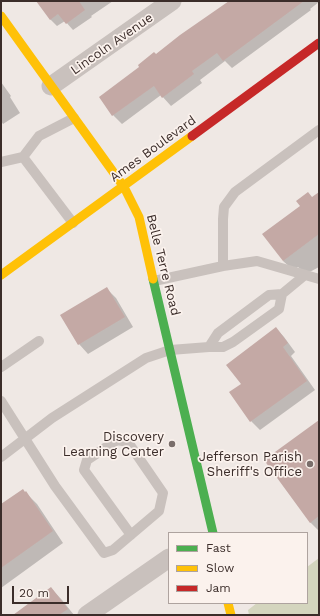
<!DOCTYPE html>
<html>
<head>
<meta charset="utf-8">
<style>
  body { margin:0 }
  #map { position:relative; width:320px; height:616px; overflow:hidden; background:#efe8e4; font-family:"Work Sans",sans-serif }
  canvas { display:block }
  .frame { position:absolute; inset:0; border:2px solid #3b2d2a; pointer-events:none }
  .legend { position:absolute; left:168px; top:532px; width:140px; height:72px; box-sizing:border-box; background:#fbf2ed; border:1px solid #aea39f; margin:0; padding:5px 7px; list-style:none; font-size:12px; color:#3b2d2a }
  .legend li { display:flex; align-items:center; gap:8px; height:20px }
  .legend b { width:20px; border:1px solid #aea39f }
  .scale { position:absolute; left:12px; top:586px; width:57px; height:18px; box-sizing:border-box; border:2px solid #3b2d2a; border-top:0; padding-left:5px; font-size:12px; line-height:14px; white-space:nowrap; color:#3b2d2a; -webkit-text-stroke:3px #fbf2ed; paint-order:stroke }
</style>
</head>
<body>
<div id="map">
<canvas width="320" height="616"></canvas>
<div class="frame"></div>
<ul class="legend">
<li><b style="height:5px;background:#4caf50"></b>Fast</li>
<li><b style="height:5px;background:#ffc107"></b>Slow</li>
<li><b style="height:5px;background:#c62828"></b>Jam</li>
</ul>
<div class="scale">20 m</div>
</div>
<script>
const c = document.querySelector('canvas').getContext('2d');
c.lineJoin = 'round';
function fill(path, color) { c.fillStyle = color; c.fill(path, 'evenodd'); }
const toPath = rows => new Path2D(rows.map(r => 'M' + r).join(''));
function stroke(path, color, width, dash) { c.strokeStyle = color; c.lineWidth = width; c.lineCap = dash ? 'butt' : 'round'; c.setLineDash(dash || []); c.stroke(path); }
function write(font, color, halo, rows, align = 'center') {
  c.font = font + ' "Work Sans",sans-serif'; c.lineWidth = 3.5; c.setLineDash([]); c.textBaseline = 'middle'; c.strokeStyle = halo; c.fillStyle = color; for (const [text, x, y, turn = 0] of rows) {
    c.save(); c.translate(x, y); c.rotate((+turn || 0) * Math.PI / 180); c.textAlign = isNaN(turn) ? turn : align; if (halo) c.strokeText(text, 0, 0); c.fillText(text, 0, 0); c.restore();
  }
}
const green = toPath([
  [319,558,319,615,249,615,248,610,257,603,307,603,307,567]
]);
const shadow = toPath([
  [46,1,113,1,91,16,92,17,73,30,65,21,57,26,50,19],
  [230,1,319,1,319,2,310,9,311,10,232,68,225,61,200,80,202,83,171,106,161,95,122,124,113,115,100,97],
  [1,82,11,96,10,97,20,113,3,124,1,121],
  [312,198,319,198,319,267,306,274,298,267,293,270,283,261],
  [107,289,116,298,133,327,88,354,79,344],
  [276,328,284,337,295,352,291,356,315,390,260,430,251,421,243,384],
  [319,421,319,531,310,522],
  [26,493,37,504,63,543,1,588,1,506],
  [51,588,62,600,74,615,14,615]
]);
const building = toPath([
  [36,1,79,1,85,10,66,24,58,14,50,20],
  [229,1,304,1,223,61,217,53,192,71,194,74,162,98,154,86,112,116,99,97,139,67,138,65,154,52,156,54,180,35],
  [308,192,312,197,319,192,319,234,283,261,262,234,300,206,296,201],
  [107,287,125,317,78,345,60,315],
  [276,327,288,343,283,347,307,381,250,422,229,392,241,384,226,365],
  [319,420,319,516,310,523,264,460],
  [23,489,25,492,26,491,53,531,1,568,1,504],
  [51,587,68,609,59,615,13,615]
]);
const lane = toPath([
  [1,162,23,157],
  [73,223,23,157,39,136,74,118],
  [223,266,257,261,319,279],
  [154,281,223,266,223,219,224,207,235,192,319,130],
  [282,294,305,275],
  [1,367,39,341],
  [1,401,55,486,104,553,113,550,159,511,163,493,128,442,117,440,87,460,84,470,131,535],
  [1,457,52,418,146,358,170,350,209,347,223,347,233,342,279,309,282,294,269,295,218,333,209,347]
]);
const street = toPath([
  [51,86,172,1],
  [87,615,169,558]
]);
const fast = toPath([
  [153,279,213,533]
]);
const slow = toPath([
  [1,16,124,187,139,217,153,279],
  [1,275,192,136],
  [228,603,231,615]
]);
const jam = toPath([
  [192,136,319,43]
]);
const markers = [
  [172,444,4,"#7a6e6b"],
  [310,464,4,"#7a6e6b"]
];
const streetNames = [
  ["Lincoln Avenue",112,44,-35],
  ["Ames Boulevard",153,149,-36],
  ["Belle Terre Road",163,265,76]
];
const poiNames = [
  ["Discovery",164,437],
  ["Learning Center",164,452],
  ["Jefferson Parish",302,457],
  ["Sheriff's Office",302,472]
];
fill(green, '#d4d5be');
fill(shadow, '#0003');
fill(building, '#c4a9a5');
stroke(lane, '#c9c1bd', 10);
stroke(street, '#c9c1bd', 19);
stroke(fast, '#4caf50', 9);
stroke(slow, '#ffc107', 9);
stroke(jam, '#c62828', 9);
for (const [x, y, r, color] of markers) { const dot = new Path2D(); dot.arc(x, y, r, 0, 2 * Math.PI); c.fillStyle = color; c.fill(dot); stroke(dot, '#fbf2ed', 1.5); }
write('13px', '#3b2d2a', '#fbf2ed', streetNames);
write('13px', '#3b2d2a', '#fbf2ed', poiNames, 'right');
</script>
</body>
</html>
